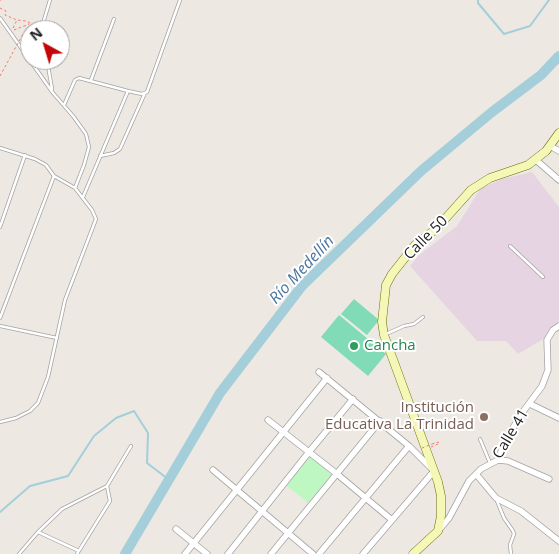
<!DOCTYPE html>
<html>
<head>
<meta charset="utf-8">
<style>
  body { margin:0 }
  #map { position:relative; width:559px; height:554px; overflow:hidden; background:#ede9e2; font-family:"Open Sans",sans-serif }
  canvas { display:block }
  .north { position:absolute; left:20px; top:20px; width:50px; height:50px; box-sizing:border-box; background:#fff; border:1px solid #a4a4a4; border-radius:50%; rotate:321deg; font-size:14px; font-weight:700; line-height:20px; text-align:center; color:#1c1c1c }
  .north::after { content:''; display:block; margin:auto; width:18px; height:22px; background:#c30608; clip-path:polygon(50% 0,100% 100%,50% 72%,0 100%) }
</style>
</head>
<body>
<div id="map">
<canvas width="559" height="554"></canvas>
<div class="north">N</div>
</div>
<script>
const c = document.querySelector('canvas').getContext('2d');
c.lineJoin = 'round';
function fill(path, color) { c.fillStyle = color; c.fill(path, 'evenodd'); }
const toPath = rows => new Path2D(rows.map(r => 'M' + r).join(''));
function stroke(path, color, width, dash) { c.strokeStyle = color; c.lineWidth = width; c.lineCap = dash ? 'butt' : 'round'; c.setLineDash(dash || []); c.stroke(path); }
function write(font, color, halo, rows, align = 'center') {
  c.font = font + ' "Open Sans",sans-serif'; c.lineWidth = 4; c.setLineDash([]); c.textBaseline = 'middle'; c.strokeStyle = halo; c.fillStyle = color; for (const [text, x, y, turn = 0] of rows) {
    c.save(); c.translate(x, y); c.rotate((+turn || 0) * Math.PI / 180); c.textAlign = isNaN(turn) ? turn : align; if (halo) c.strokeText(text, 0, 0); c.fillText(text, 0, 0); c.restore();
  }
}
const industrial = toPath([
  [532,172,559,207,559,321,545,338,518,354,506,341,477,341,410,266,419,255,457,226,480,189,502,179]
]);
const park = toPath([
  [310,456,332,475,308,503,286,485]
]);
const pitch = toPath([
  [354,299,379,320,367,335,341,314],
  [339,315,386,354,368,376,321,337]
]);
const stream = toPath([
  [478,0,478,3,504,34,530,26,549,0],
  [0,512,30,486,68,476,94,436,116,418,134,411,148,433,147,463,168,479]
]);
const river = toPath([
  [125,554,220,393,302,286,421,171,492,112,541,75,559,56]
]);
const path = toPath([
  [0,1,0,0],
  [0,8,6,11,5,15,17,20,26,21,38,27],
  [13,28,17,20],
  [14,30,29,24],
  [23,34,27,31,25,26],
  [432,444,438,442,439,443],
  [431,447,438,444]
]);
const lane = toPath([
  [0,18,53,93,73,116,86,134,89,147,84,165,75,188,54,176,46,165,35,159,0,148],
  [41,30,50,0],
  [47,60,52,89],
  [31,63,39,60],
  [91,80,114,19],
  [64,105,75,80,79,78,128,91],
  [100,156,114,153,120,149,145,93],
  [83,197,128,91,142,94,147,92,180,0],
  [0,227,25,155],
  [510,246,543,277],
  [0,318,54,176],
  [0,326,57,338],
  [386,334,404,326,414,324,423,317],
  [0,422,16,418,30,411,38,403,48,377,65,300,96,219,92,210,75,188],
  [480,439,490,463],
  [497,501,504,518,513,531,514,534,510,545,511,554],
  [38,532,79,551],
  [19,554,38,532,62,509,107,486,131,446],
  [77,554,110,501,107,486]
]);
const street = toPath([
  [550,146,559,151],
  [536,160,559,180],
  [319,372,409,446,434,471,363,554],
  [530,404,559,418],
  [268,420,337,474,392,520],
  [498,460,508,461,549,479],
  [213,470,313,554],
  [476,474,496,498,521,511,559,541],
  [176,529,207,554],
  [439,530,449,518,469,481,481,469,498,460,505,441,522,413,542,386,548,370,547,340,553,330,559,326],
  [185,554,327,378],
  [228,554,309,452,353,399],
  [271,554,380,421],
  [319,554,409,446]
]);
const secondary = toPath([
  [413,554,438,531,441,516,441,496,438,482,384,335,382,322,386,285,392,274,415,245,436,229,471,190,490,178,528,165,546,151,559,133]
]);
const pathBridge = toPath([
  [0,76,23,34],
  [422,448,432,444]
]);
const markers = [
  [354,346,5,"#2e9e5b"],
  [484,417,5,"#8d6e63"]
];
const streetNames = [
  ["Calle 50",426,238,-45],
  ["Calle 41",511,434,-59]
];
const leisureNames = [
  ["Cancha",364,346]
];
const educationNames = [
  ["Institución",474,408],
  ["Educativa La Trinidad",474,425]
];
const waterNames = [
  ["Río Medellín",302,270,-47]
];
fill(industrial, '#e6d4e3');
fill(park, '#bff7c3');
fill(pitch, '#81dbb7');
stroke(stream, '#a3ceda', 2);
stroke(river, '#a3ceda', 10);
stroke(lane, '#a3a3a3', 4);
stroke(street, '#a3a3a3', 7);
stroke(secondary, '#656f08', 9);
stroke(path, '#f6776b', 1, [2.5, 2.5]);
stroke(lane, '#fff', 2.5);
stroke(street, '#fff', 5.5);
stroke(secondary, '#f5f7b6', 8);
stroke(pathBridge, '#f6776b', 1, [2.5, 2.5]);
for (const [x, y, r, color] of markers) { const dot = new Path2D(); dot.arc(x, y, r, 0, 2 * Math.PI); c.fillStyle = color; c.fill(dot); stroke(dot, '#fff', 2); }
write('15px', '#1c1c1c', '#fff', streetNames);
write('15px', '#27864d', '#fff', leisureNames, 'left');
write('15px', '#785e54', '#fff', educationNames, 'right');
write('italic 16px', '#4976a0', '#fff', waterNames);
</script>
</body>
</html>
